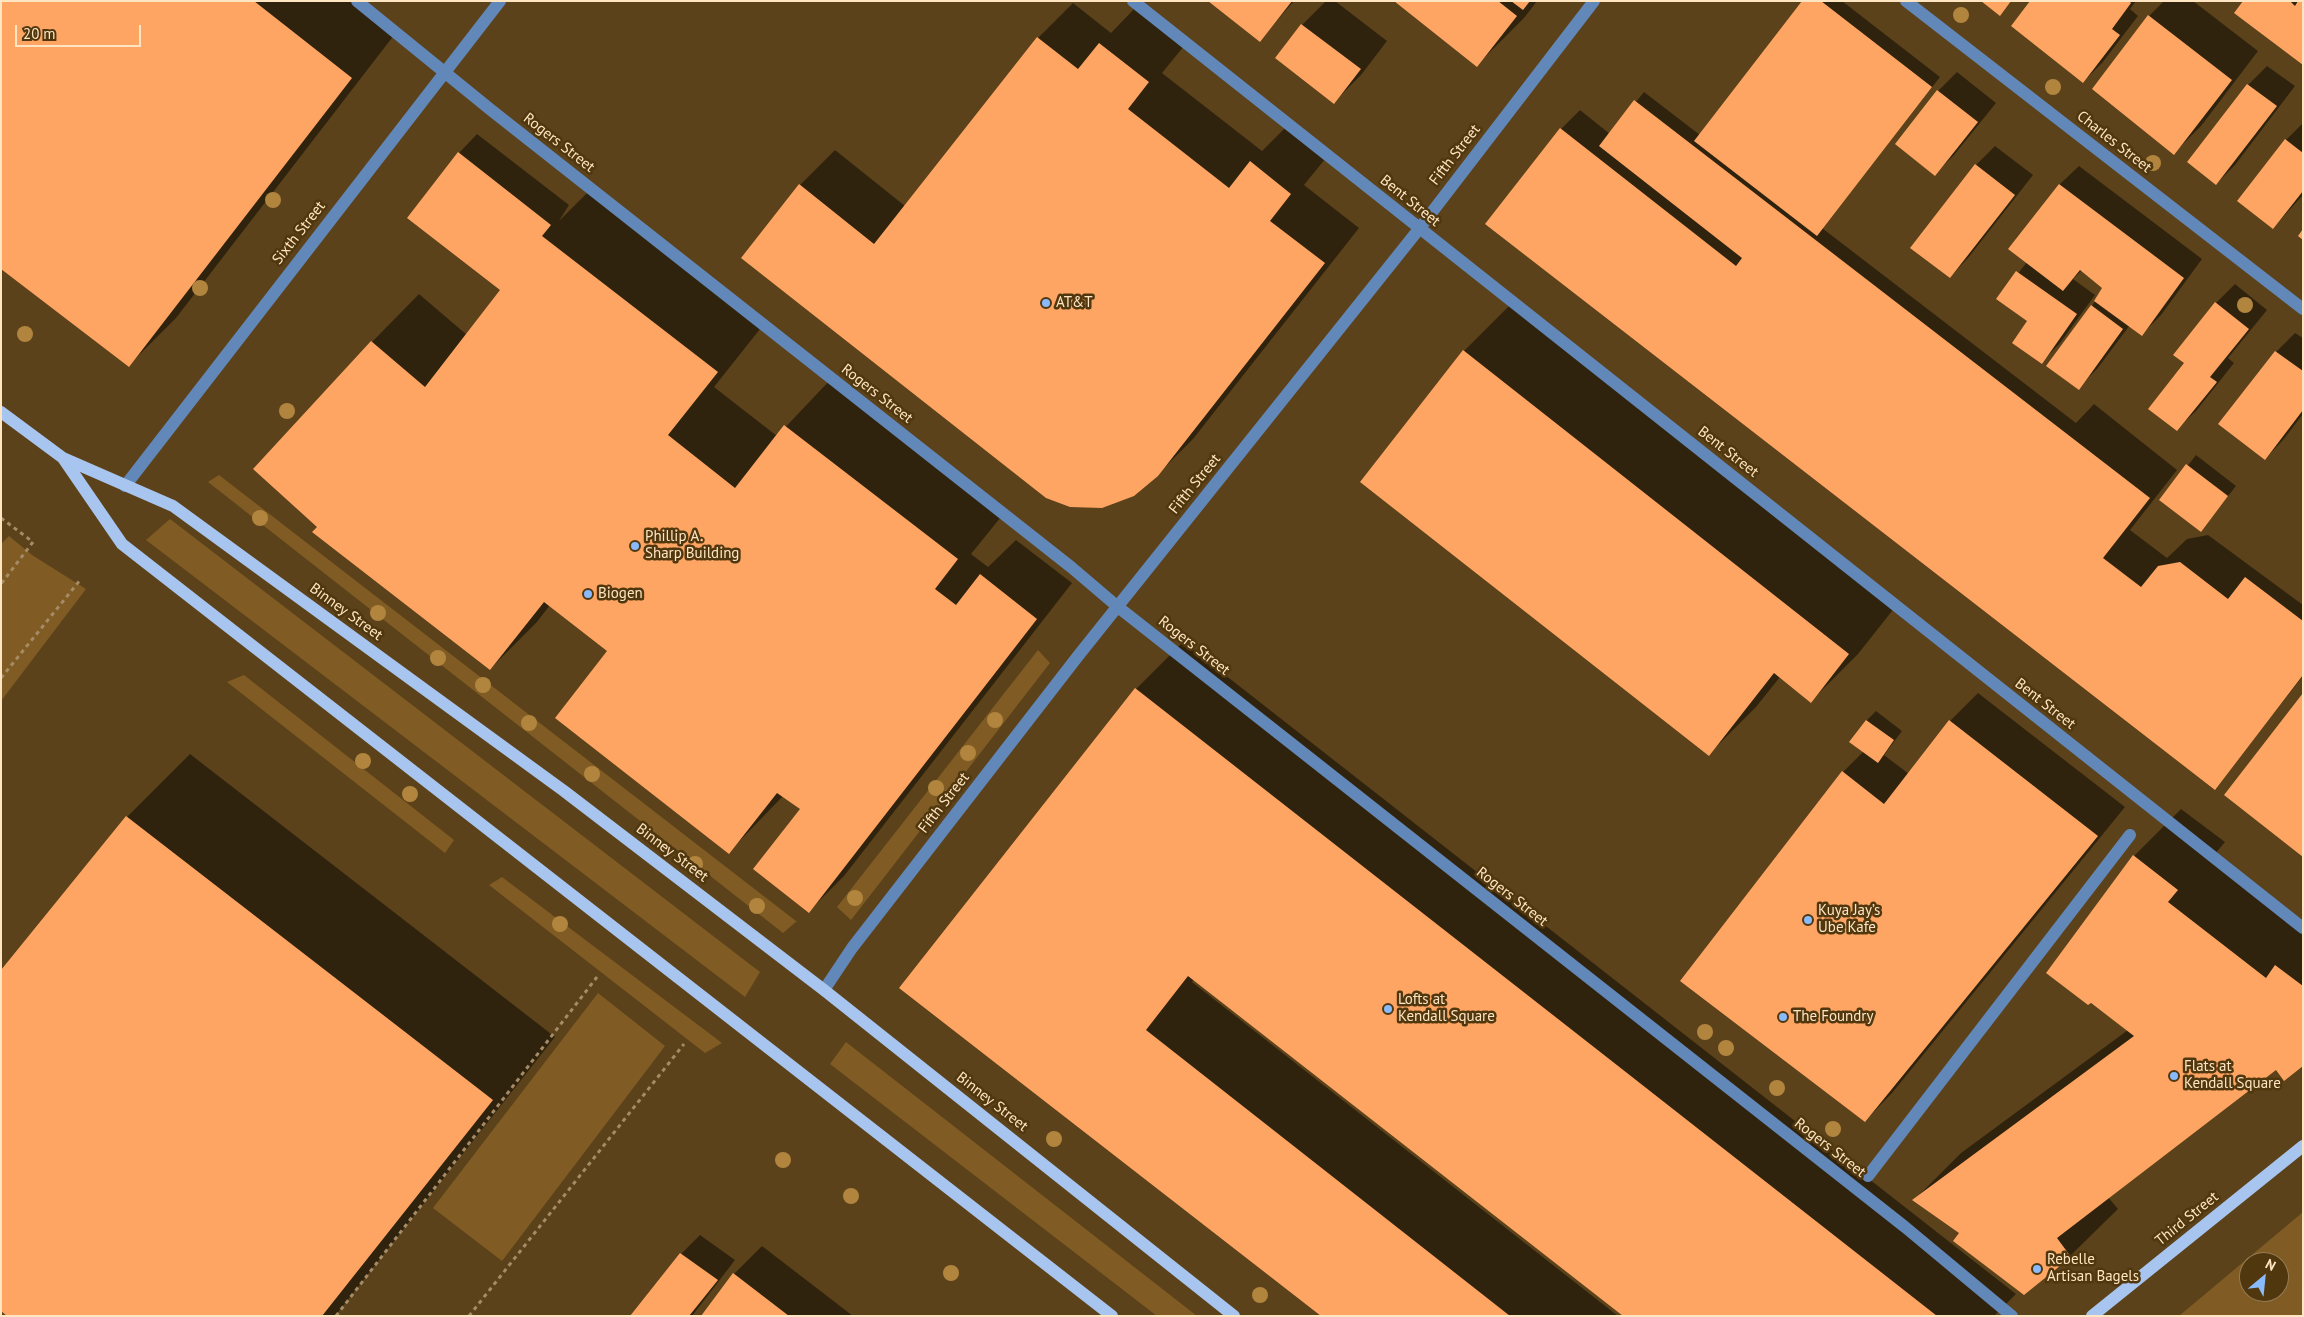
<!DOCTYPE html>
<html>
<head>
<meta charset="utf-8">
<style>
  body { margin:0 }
  #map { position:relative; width:2304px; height:1317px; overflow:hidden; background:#5b421a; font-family:"PT Sans",sans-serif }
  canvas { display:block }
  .frame { position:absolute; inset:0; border:2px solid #ffe5c2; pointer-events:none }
  .north { position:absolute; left:2239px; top:1252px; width:50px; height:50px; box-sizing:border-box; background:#50370e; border:1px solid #967d56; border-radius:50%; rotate:28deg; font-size:14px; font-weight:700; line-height:20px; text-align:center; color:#ffe5c2 }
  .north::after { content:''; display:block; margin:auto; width:18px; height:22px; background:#89bafc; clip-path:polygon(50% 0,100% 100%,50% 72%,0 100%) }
  .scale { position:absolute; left:15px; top:25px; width:126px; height:22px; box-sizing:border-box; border:2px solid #ffe5c2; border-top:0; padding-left:6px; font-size:15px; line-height:18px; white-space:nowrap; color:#ffe5c2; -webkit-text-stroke:4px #50370e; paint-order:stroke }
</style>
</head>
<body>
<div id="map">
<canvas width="2304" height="1317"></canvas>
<div class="frame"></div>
<div class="north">N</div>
<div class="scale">20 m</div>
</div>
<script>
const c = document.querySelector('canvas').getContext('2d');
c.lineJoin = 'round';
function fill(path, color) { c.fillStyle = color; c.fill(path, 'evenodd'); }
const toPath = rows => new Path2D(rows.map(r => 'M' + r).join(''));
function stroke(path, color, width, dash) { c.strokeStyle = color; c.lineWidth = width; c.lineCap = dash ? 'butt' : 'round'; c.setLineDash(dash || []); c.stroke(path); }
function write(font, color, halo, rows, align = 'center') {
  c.font = font + ' "PT Sans",sans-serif'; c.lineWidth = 5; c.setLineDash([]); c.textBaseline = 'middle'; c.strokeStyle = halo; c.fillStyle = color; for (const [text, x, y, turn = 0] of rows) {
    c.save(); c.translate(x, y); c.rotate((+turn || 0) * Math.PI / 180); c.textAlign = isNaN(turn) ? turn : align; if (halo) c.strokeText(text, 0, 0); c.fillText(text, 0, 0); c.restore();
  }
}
const green = toPath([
  [219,475,796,921,797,921,783,933,208,482],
  [170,519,760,972,745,997,146,540],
  [9,536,32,555,86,589,1,701,1,544],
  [1038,650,1050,663,851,920,837,907],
  [244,675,454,840,445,853,227,682],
  [502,877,722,1043,705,1053,489,885],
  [598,993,665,1046,502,1261,433,1208],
  [846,1042,1197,1316,1157,1316,830,1064],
  [2303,1212,2303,1316,2179,1316],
  [2249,1262,2279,1262,2279,1292,2249,1292]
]);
const shadow = toPath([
  [1,1,361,1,398,30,176,318,129,365],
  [1210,1,1294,1,1260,40],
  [1326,1,1335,1,1387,41,1361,75,1334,102,1302,25],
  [1396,1,1537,1,1524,18,1477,65],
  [1804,1,1842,1,1940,77,1822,228,2076,423,2094,404,2177,470,2130,530,2167,558,2187,539,2208,535,2303,605,2303,676,2215,788,1561,129,1580,110,1610,134,1644,92,1700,135],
  [2031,1,2136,1,2130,9,2138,16,2102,63,2083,82],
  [2164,1,2193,1,2258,51,2201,126,2174,153,2149,16],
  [2244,1,2303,1,2303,64],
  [1073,3,1111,33,1135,8,1184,46,1162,73,1262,151,1286,127,1326,158,1304,185,1359,228,1193,439,1157,475,800,185,835,150,905,206,1038,38],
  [2267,66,2295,86,2235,165,2216,184,2189,162,2248,85],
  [1957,72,1996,103,1954,155,1935,174,1938,91],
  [2303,123,2303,195,2273,228,2286,140],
  [477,134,569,205,559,221,590,190,764,324,714,387,777,436,832,378,1005,512,971,554,988,567,1016,540,1072,583,844,876,809,911,801,809,783,796,729,852,609,651,550,605,537,622,490,669,318,526,255,469,372,342,419,294,467,335,506,285,459,153],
  [1995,146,2033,175,1968,258,1950,277,1912,248,1976,165],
  [2079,166,2202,259,2161,315,2142,334,2130,325,2097,369,2078,388,2092,306,2104,287,2082,270,2073,279,2095,295,2060,343,2042,362,2029,321,1998,299,2027,262,2010,249,2060,184],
  [2235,284,2267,310,2228,358,2234,363,2196,411,2177,429,2186,363,2216,303],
  [1511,304,1896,606,1858,654,1811,701,1780,677,1756,707,1709,754,1464,351],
  [2295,333,2303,338,2303,414,2283,440,2265,459,2220,423,2276,352],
  [2196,455,2236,486,2201,530,2161,500],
  [1183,642,2016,1294,1994,1316,1625,1316,1194,979,1192,982,1618,1316,1323,1316,901,988,1136,689],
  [1978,693,2125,807,1892,1093,1865,1121,1843,772,1864,751,1866,721,1876,711,1902,731,1884,755,1909,774,1950,721],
  [190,754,555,1037,335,1316,9,1316,127,817],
  [2181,809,2225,842,2215,854,2303,923,2303,1064,2276,1069,2108,1197,2118,1209,2070,1256,1961,1233,1914,1200,1961,1153,2128,1030,2047,972,2134,856],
  [700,1235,735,1260,692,1316,631,1316,681,1254],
  [762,1246,853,1316,702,1316,734,1274]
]);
const building = toPath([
  [1,1,254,1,352,78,129,367,1,269],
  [1208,1,1292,1,1260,42],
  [1394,1,1498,1,1517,16,1477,67],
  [1511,1,1530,1,1523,10],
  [1802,1,1821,1,1932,87,1817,236,1694,141],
  [1981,1,2011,1,2000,16],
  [2030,1,2129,1,2131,3,2112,29,2120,35,2083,83,2011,26],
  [2243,1,2290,1,2295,6,2298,1,2303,1,2303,65,2234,13],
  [2148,15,2232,80,2174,155,2092,89],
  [1301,24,1361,69,1334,104,1275,58],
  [1037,37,1078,69,1099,43,1149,82,1128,109,1229,188,1250,161,1291,194,1270,221,1325,263,1158,476,1134,496,1102,508,1070,507,1046,498,741,258,799,184,874,244],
  [2247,84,2277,106,2216,185,2187,162],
  [1937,90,1978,122,1935,176,1895,144],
  [1634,100,2150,498,2103,558,2141,587,2158,566,2180,562,2228,599,2245,577,2303,621,2303,675,2215,790,1485,224,1560,128,1736,266,1742,258,1599,146],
  [2285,139,2303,153,2303,191,2273,229,2237,201],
  [458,152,551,225,542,236,718,372,668,435,735,488,784,425,958,559,935,589,956,605,980,574,1037,619,809,913,753,869,800,809,777,793,729,854,555,718,607,651,544,602,490,670,312,532,317,527,253,469,371,341,425,387,500,290,407,218],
  [1975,164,2015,195,1950,278,1910,248],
  [2059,184,2184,278,2142,336,2094,301,2102,288,2080,270,2063,291,2008,249],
  [2303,229,2303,240,2298,236],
  [2016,271,2077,314,2042,364,2012,343,2027,321,1996,299],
  [2215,302,2249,329,2210,377,2217,382,2177,431,2148,409,2184,363,2173,355],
  [2091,305,2123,329,2079,390,2046,366],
  [1463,350,1849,654,1811,703,1774,673,1709,756,1360,482],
  [2275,351,2303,371,2303,410,2265,460,2218,424],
  [2186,464,2228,496,2201,532,2159,500],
  [1135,688,1613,1062,1937,1316,1623,1316,1188,976,1146,1030,1510,1316,1321,1316,899,988],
  [2303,693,2303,857,2224,795],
  [1866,720,1894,740,1878,763,1849,742],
  [1949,720,2098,836,1865,1122,1680,981,1842,771,1884,804],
  [126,816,493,1100,322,1316,7,1316,1,1311,1,970],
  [2133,855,2178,890,2168,902,2266,978,2275,965,2303,986,2303,1066,2284,1081,2276,1070,2057,1238,2071,1257,2024,1295,1953,1241,1959,1233,1912,1200,2134,1036,2091,1003,2088,1005,2046,973],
  [680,1253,718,1280,689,1316,630,1316],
  [733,1273,789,1316,701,1316]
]);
const path = toPath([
  [1,518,33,542,1,584],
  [1,678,81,579],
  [336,1316,597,977],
  [469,1316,684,1044]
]);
const minor = toPath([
  [357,1,491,110,1071,567,1118,607,1905,1227,2012,1316],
  [1133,1,2303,928],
  [1906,1,2303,309],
  [125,486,500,1],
  [824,990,852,948,1078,656,1419,229,1594,1],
  [1868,1176,2130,835]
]);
const major = toPath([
  [1,412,63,458,173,506,564,791,824,990,1234,1316],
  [63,458,122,544,1112,1316],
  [2092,1316,2303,1146]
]);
const trees = [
  [1961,15],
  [2053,87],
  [2153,163],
  [273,200],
  [200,288],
  [2245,305],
  [25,334],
  [287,411],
  [260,518],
  [378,613],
  [438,658],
  [483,685],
  [995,720],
  [529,723],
  [968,753],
  [363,761],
  [592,774],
  [936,788],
  [410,794],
  [695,864],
  [855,898],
  [757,906],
  [560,924],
  [1705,1032],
  [1726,1048],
  [1777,1088],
  [1833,1129],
  [1054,1139],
  [783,1160],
  [851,1196],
  [951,1273],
  [1260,1295]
];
const markers = [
  [1046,303,5,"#89bafc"],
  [635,546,5,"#89bafc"],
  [588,594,5,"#89bafc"],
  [1808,920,5,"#89bafc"],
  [1388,1009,5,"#89bafc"],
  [1783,1017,5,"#89bafc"],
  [2174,1076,5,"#89bafc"],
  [2037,1269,5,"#89bafc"]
];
const streetNames = [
  ["Charles Street",2114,142,38],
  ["Rogers Street",559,143,38],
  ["Fifth Street",1455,155,-52],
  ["Bent Street",1410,201,39],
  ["Sixth Street",299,233,-52],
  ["Rogers Street",877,394,38],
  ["Bent Street",1728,452,38],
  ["Fifth Street",1195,484,-51],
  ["Binney Street",346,612,36],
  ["Rogers Street",1194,646,38],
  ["Bent Street",2045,704,38],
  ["Fifth Street",944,803,-52],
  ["Binney Street",672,853,37],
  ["Rogers Street",1512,897,38],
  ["Binney Street",992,1102,38],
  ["Rogers Street",1830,1148,38],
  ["Third Street",2187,1219,-39]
];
const poiNames = [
  ["AT&T",1056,303],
  ["Phillip A.",645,537],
  ["Sharp Building",645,554],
  ["Biogen",598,594],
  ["Kuya Jay’s",1818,911],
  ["Ube Kafe",1818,928],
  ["Lofts at",1398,1000],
  ["Kendall Square",1398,1017],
  ["The Foundry",1793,1017],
  ["Flats at",2184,1067],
  ["Kendall Square",2184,1084],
  ["Rebelle",2047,1260],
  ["Artisan Bagels",2047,1277]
];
fill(green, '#805c24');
fill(shadow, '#0007');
fill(building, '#ffa563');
stroke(path, '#a58b66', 3, [4, 4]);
stroke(minor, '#6288ba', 12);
stroke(major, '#a7c5ee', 12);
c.fillStyle = '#b2853f';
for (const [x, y] of trees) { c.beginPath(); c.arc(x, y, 8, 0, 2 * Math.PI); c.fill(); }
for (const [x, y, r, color] of markers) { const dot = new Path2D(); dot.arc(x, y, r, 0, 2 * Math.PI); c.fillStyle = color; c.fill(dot); stroke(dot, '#50370e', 2); }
write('15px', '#ffe5c2', '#50370e', streetNames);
write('15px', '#ffe5c2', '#50370e', poiNames, 'left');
</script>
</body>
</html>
